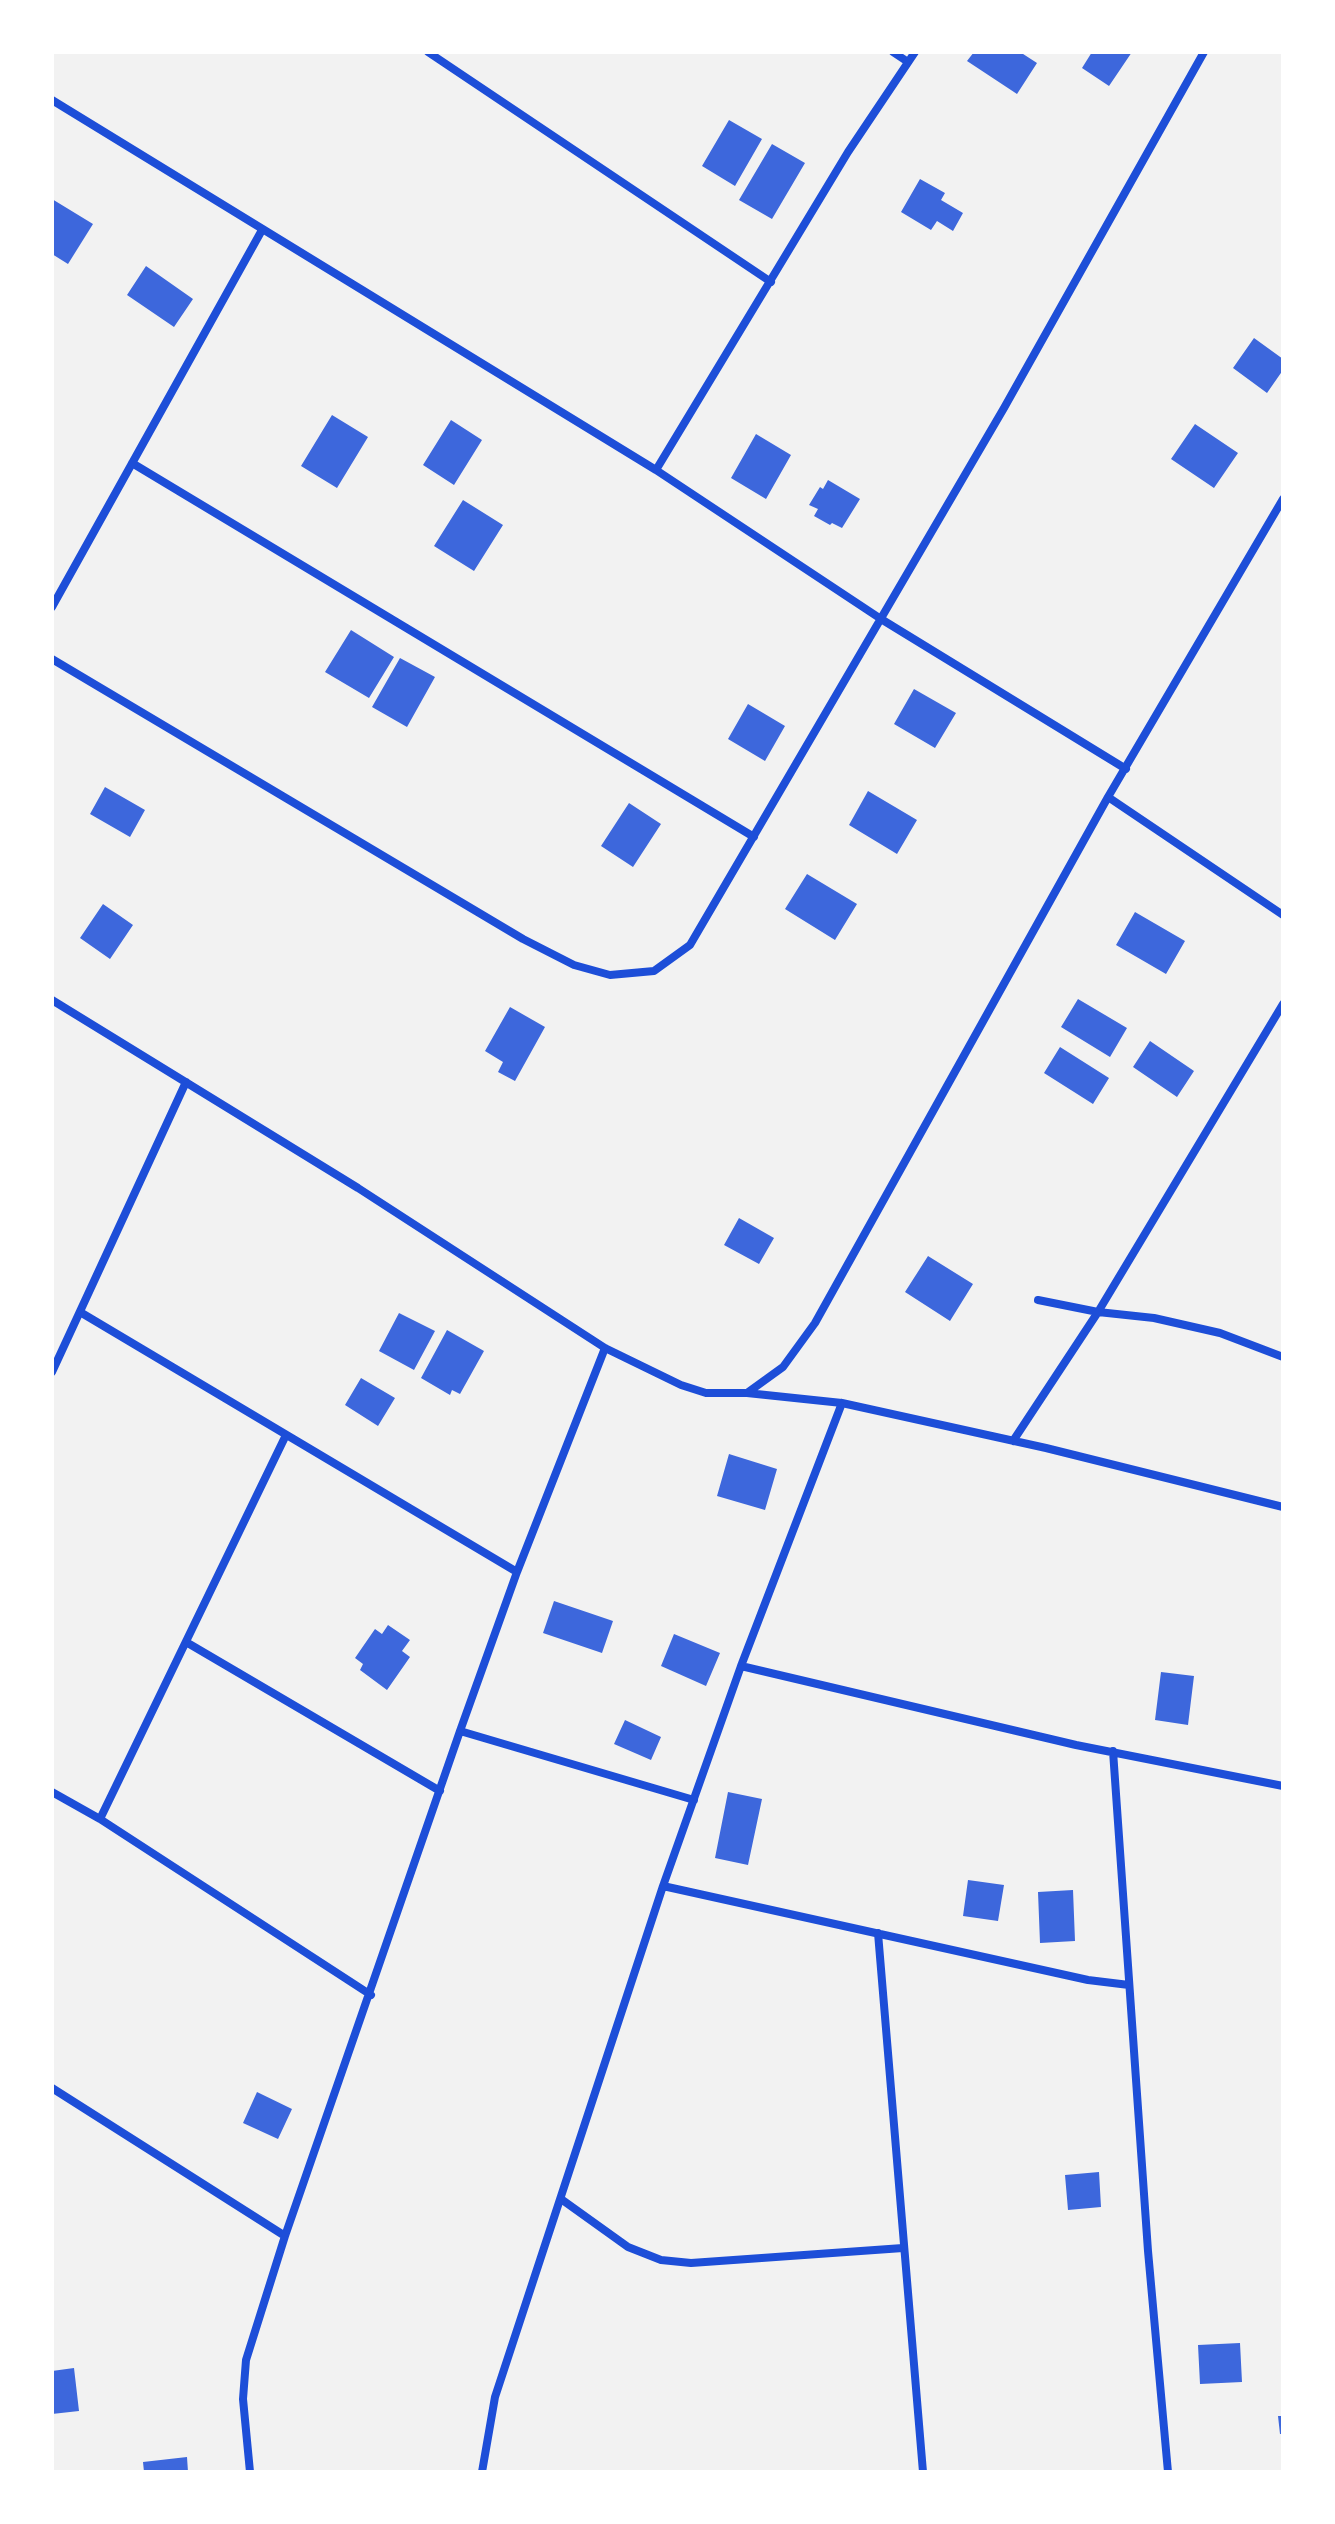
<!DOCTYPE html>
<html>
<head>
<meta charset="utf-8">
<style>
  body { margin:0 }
  #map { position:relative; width:1335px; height:2524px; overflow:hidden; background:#f2f2f2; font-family:Commissioner,sans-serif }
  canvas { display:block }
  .frame { position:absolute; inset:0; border:54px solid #fff; pointer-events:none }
</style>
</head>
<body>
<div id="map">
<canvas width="1335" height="2524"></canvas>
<div class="frame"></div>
</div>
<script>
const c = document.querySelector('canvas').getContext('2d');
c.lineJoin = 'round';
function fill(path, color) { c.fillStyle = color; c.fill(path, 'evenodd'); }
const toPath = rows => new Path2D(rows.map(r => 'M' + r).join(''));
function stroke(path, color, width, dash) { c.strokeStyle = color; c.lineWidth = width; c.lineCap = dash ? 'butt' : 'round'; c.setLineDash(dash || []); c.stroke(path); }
const building = toPath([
  [974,52,1020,52,1037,63,1017,94,967,61],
  [1092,52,1132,52,1109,86,1082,68],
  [729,120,762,139,735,186,702,166],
  [772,144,805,163,772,219,739,200],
  [920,179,945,193,941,200,963,213,953,231,937,221,931,230,901,212],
  [52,199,93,224,68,264,52,254],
  [146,266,193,299,174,327,127,295],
  [1254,338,1283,359,1283,370,1267,393,1233,368],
  [332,415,368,437,337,488,301,466],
  [451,420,482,440,454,485,423,465],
  [1195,424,1238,453,1214,488,1171,459],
  [756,434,791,455,766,499,731,478],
  [828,480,860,499,842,528,832,523,830,525,814,516,818,509,809,505,820,487,823,489],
  [463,500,503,525,474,571,434,546],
  [351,630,394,657,369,698,325,672],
  [400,658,435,677,407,727,372,707],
  [914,689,956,713,935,748,894,724],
  [748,704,785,726,765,761,728,739],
  [105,787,145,810,130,837,90,814],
  [868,791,917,820,897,854,849,825],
  [629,803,661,824,633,867,601,846],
  [807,874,857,904,835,940,785,909],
  [103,904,133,925,110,959,80,938],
  [1135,912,1185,941,1166,974,1116,945],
  [1078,999,1127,1028,1110,1057,1061,1027],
  [510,1007,545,1027,515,1081,498,1072,503,1062,485,1051],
  [1150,1041,1194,1071,1177,1097,1133,1067],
  [1060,1047,1109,1078,1093,1104,1044,1073],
  [739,1218,774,1238,759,1264,724,1245],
  [928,1256,973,1284,950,1321,905,1292],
  [399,1313,435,1331,414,1370,379,1351],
  [447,1330,484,1351,460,1394,452,1390,450,1395,421,1378],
  [361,1378,395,1398,378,1426,345,1405],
  [729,1454,777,1469,765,1510,717,1496],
  [554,1601,613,1621,602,1653,543,1633],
  [388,1625,410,1640,402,1651,410,1657,387,1690,360,1670,363,1664,355,1658,375,1629,382,1634],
  [674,1634,720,1653,706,1686,661,1666],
  [1161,1672,1194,1676,1188,1725,1155,1720],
  [625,1720,661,1737,651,1760,614,1744],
  [728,1792,762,1799,748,1865,715,1858],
  [968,1880,1004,1885,998,1921,963,1916],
  [1073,1890,1075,1941,1040,1943,1038,1892],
  [257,2092,292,2109,278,2139,243,2123],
  [1099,2172,1101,2207,1068,2210,1065,2175],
  [1240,2343,1242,2382,1200,2384,1198,2345],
  [74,2368,79,2411,52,2414,52,2371],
  [1278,2416,1283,2416,1283,2434,1280,2434],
  [187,2457,188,2472,144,2472,143,2462]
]);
const minor = toPath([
  [428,52,771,282],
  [893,52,908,62],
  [52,100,656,470,881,619,1126,769],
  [132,463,754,837],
  [656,470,848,152,915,52],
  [52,607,262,230],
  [52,659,523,939,574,965,610,975,654,971,690,945,1004,408,1204,52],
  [1108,797,1283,915],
  [52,1000,358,1188,605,1348,681,1385,706,1393,747,1393,783,1367,815,1323,1108,797,1283,499],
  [1038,1300,1098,1312,1154,1318,1220,1333,1283,1357],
  [80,1312,517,1572],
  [52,1372,186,1082],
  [747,1393,842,1403,1046,1448,1283,1507],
  [1013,1441,1098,1312,1283,1004],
  [186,1642,440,1791],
  [741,1666,1076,1745,1283,1786],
  [460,1731,694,1800],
  [1113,1751,1148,2251,1168,2472],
  [52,1792,100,1819,371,1995],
  [100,1819,286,1435],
  [663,1886,1088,1980,1129,1985],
  [878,1933,923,2472],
  [52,2088,285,2236],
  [561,2199,628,2247,661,2260,691,2263,903,2248],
  [250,2472,243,2399,246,2360,285,2236,460,1731,517,1572,605,1348],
  [482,2472,495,2397,663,1886,741,1666,842,1403]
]);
fill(building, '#3d67dc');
stroke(minor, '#1d4ed8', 8);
</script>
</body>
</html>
